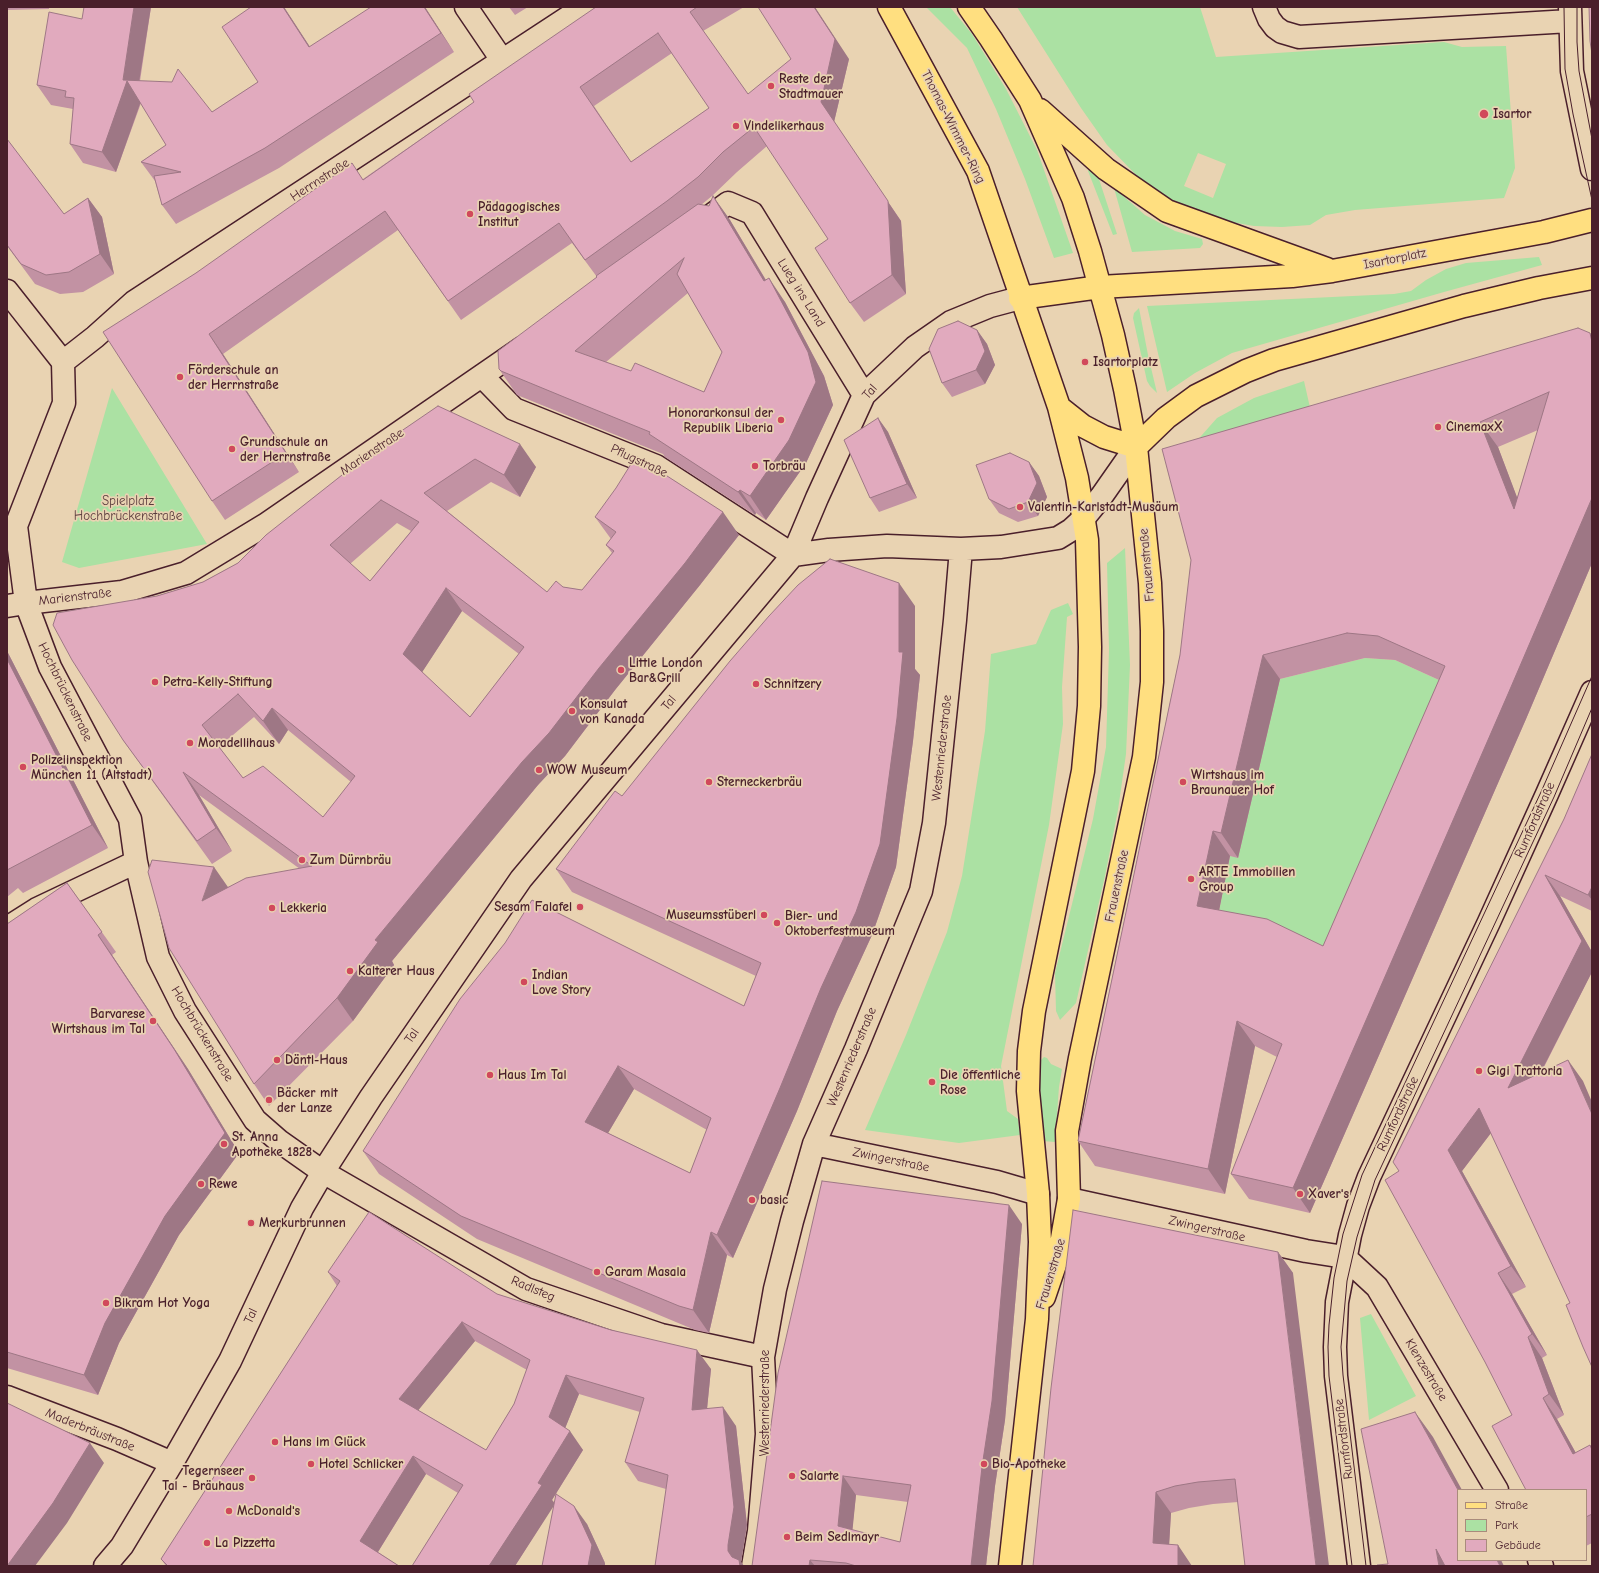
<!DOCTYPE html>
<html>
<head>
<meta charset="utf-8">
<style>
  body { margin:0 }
  #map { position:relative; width:1599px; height:1573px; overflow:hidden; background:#e9d3b2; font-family:"Comic Neue",sans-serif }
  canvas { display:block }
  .frame { position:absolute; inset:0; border:8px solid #4a1f2b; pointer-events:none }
  .legend { position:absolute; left:1457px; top:1489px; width:130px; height:72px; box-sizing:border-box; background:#e9d3b2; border:1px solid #a98b7c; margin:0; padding:5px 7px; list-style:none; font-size:12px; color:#4a1f2b }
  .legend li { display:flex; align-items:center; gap:8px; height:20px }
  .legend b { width:20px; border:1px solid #a98b7c }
</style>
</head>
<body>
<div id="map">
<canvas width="1599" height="1573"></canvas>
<div class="frame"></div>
<ul class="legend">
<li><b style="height:5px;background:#ffdf80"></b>Straße</li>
<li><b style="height:11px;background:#abe1a3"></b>Park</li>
<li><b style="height:11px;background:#e1aabe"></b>Gebäude</li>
</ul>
</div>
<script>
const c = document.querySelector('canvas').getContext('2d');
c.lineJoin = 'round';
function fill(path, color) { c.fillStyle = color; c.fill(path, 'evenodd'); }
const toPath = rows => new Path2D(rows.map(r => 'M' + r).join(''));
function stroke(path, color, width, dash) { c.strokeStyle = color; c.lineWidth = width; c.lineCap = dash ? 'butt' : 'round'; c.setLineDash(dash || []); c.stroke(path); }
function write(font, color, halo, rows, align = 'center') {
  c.font = font + ' "Comic Neue",sans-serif'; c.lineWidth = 3.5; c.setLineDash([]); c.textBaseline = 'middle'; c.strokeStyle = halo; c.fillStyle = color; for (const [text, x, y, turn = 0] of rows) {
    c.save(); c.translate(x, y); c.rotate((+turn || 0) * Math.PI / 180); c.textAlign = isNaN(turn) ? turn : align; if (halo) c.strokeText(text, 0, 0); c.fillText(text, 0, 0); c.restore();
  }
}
const green = toPath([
  [926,7,950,7,972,34,1006,89,1037,150,1073,253,1054,258,1025,179,996,109,967,48],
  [1017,7,1200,7,1216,57,1444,42,1462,47,1506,46,1515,168,1504,198,1355,210,1326,215,1310,225,1282,227,1254,226,1231,222,1196,211,1168,198,1143,182,1107,145,1081,108],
  [1198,153,1226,164,1213,198,1184,186],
  [1089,168,1096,170,1117,234,1113,235,1088,171],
  [1114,188,1145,215,1175,231,1202,239,1203,244,1200,248,1132,252],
  [1539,257,1542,265,1444,292,1232,353,1195,373,1167,392,1147,306,1394,294,1411,291,1426,280,1446,269,1466,263],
  [1139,308,1148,355,1157,393,1150,386,1147,381,1133,318,1134,313],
  [1304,381,1311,412,1194,444,1217,418,1254,398],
  [112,388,207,544,79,568,62,562],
  [1125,548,1130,665,1126,754,1118,810,1105,876,1076,1003,1060,1020,1056,1011,1055,973,1093,819,1106,747,1109,650,1107,563],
  [1068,603,1073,614,1067,617,1062,687,1063,724,1049,825,1001,1066,1007,1111,1018,1119,1020,1135,959,1143,865,1130,906,1035,947,932,962,876,985,731,991,654,1036,644,1051,610],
  [1365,658,1395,660,1463,691,1340,970,1215,931,1230,856,1238,857,1280,679],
  [1044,1057,1047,1058,1051,1064,1062,1069,1059,1087,1055,1142,1042,1141,1040,1086,1041,1060],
  [1371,1314,1416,1396,1369,1420,1360,1318]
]);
const minor = toPath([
  [466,7,502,60],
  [1264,7,1269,19,1275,27,1282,32,1299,37,1570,21],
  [1570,7,1572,71,1592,169],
  [698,225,728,203,752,213,864,395],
  [7,291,63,362,64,403,16,526,26,603,50,667,130,819,136,862,158,957,185,1011,255,1120,279,1141,323,1172,526,1289,661,1335,763,1357],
  [63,362,95,337,134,302,584,7],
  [482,376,514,409,656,466,793,555],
  [793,555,829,550,887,546,961,549,1001,547,1058,538,1071,530,1083,519,1101,497,1136,447],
  [7,606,26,603,122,592,186,573,265,525,522,348],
  [7,928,37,909,136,862],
  [814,1144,997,1182,1038,1194],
  [1069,1199,1306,1251,1338,1256,1350,1262,1377,1287,1497,1490],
  [7,1397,117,1439,172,1463],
  [1539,1560,1542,1566],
  [105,1566,122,1546,172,1463,230,1361,302,1208,323,1172,371,1097,521,879,793,555,817,498,864,395,915,347,951,322,990,306,1020,298],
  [753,1566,759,1531,767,1434,763,1357,775,1289,792,1221,814,1144,856,1049,921,891,934,823,955,620,961,549],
  [1359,1566,1336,1376,1335,1347,1337,1302,1350,1235,1358,1206,1369,1177,1489,922,1547,794,1592,692]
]);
const major = toPath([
  [889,7,978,171,1059,407,1077,478,1087,540,1090,647,1089,706,1083,771,1034,1011,1029,1051,1028,1091,1038,1194,1040,1242,1037,1319,1010,1566],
  [969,7,991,39,1030,100,1073,198,1090,251,1113,335,1125,389,1136,447,1150,583,1152,631,1152,682,1144,757,1080,1058,1067,1131,1069,1199,1060,1250,1044,1297],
  [1040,110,1106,169,1167,211,1327,269],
  [1020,298,1100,287,1292,276,1332,271,1544,232,1592,220],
  [1059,407,1083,426,1104,437,1136,447],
  [1136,447,1166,418,1196,396,1246,371,1274,360,1464,306,1539,288,1592,278]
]);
const tram = toPath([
  [1564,7,1565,69,1573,114,1592,200],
  [1577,7,1577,42,1579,71,1592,139],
  [1352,1566,1329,1376,1328,1347,1329,1325,1334,1278,1343,1234,1362,1175,1541,792,1592,676],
  [1366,1566,1343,1375,1341,1347,1347,1281,1357,1237,1375,1180,1554,797,1592,708]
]);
const wall = toPath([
  [7,7,49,7,49,9,7,10],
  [151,7,140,81,212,112,258,82,251,7,284,7,310,47,425,7,454,52,279,168,176,224,162,205,155,181,141,162,166,145,141,103,116,172,83,163,70,144,73,109,51,105,37,85,82,19],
  [509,7,528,7,515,15],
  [596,7,744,7,703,31,748,94,849,59,834,122,901,221,906,294,864,322,850,303,828,239,767,146,737,172,712,196,701,205,709,206,713,196,730,220,766,280,785,302,824,376,833,405,806,463,766,520,756,513,755,515,665,457,663,454,581,421,517,395,499,369,597,277,572,243,461,320,398,230,223,354,299,472,225,520,212,501,196,273,363,179,474,102],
  [672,53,709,108,631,162,594,106],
  [688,293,722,352,704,392,631,371,606,362],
  [1303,7,1317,7,1303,8],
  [7,139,64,214,88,198,102,217,114,274,83,292,60,294,35,284,7,246],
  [977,330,987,344,995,365,985,384,952,397,942,383],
  [1590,333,1592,336,1592,563,1526,719,1310,1213,1249,1199,1231,1174,1277,1057,1255,1046,1225,1194,1095,1166,1078,1141,1180,655],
  [1538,430,1517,498,1498,447],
  [1365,658,1395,660,1439,680,1323,946,1219,910,1230,856,1238,858,1280,679],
  [438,406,536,467,520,497,491,482,447,511,547,592,563,587,582,590,612,553,606,545,611,539,595,517,739,535,700,585,615,690,565,756,538,785,392,961,394,965,353,1021,269,1106,254,1084,228,887,300,869,199,795,232,851,212,864,123,740,157,596,203,582,238,563],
  [397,523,411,531,370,581,350,564],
  [462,611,519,654,470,717,422,672],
  [254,717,279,744,288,730,351,782,323,817,243,778,219,747],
  [878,418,888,432,917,498,879,512,870,498],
  [1029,462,1039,476,1047,497,1038,516,1018,522,999,513,989,499],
  [915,606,915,669,920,675,913,741,896,867,872,935,837,1011,797,1111,733,1258,727,1255,709,1333,695,1330,477,1239,379,1174,363,1151,744,1006,756,976,572,892,556,869,622,796],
  [634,1089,707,1130,690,1173,608,1133],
  [7,651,108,848,23,893,18,888,7,897],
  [1592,754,1592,911,1560,896,1592,952,1592,972,1541,1073,1583,1081,1570,1303,1491,1133,1462,1171,1526,1287,1512,1294,1547,1355,1542,1358,1564,1415,1557,1419,1576,1453,1592,1449,1592,1543,1586,1546,1586,1490,1512,1415,1399,1171,1564,819],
  [67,883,116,952,112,955,188,1069,239,1153,179,1235,119,1343,98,1395,7,1368,7,924],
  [1022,1224,1005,1420,995,1486,986,1566,752,1566],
  [856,1495,908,1502,900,1542,852,1530],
  [1278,1252,1293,1273,1238,1502,1213,1504,1189,1508,1171,1513,1169,1544,1033,1566],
  [328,1272,497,1294,711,1369,707,1409,736,1426,747,1525,741,1562,744,1566,655,1566,666,1489,638,1481,625,1462,640,1412,579,1394,565,1428,583,1450,552,1500,555,1503,587,1524,605,1563,554,1504,515,1566,412,1566,458,1493,426,1474,378,1552,399,1566,166,1566,161,1559,337,1286],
  [475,1341,527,1370,514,1404,486,1450,418,1410]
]);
const shadedWall = toPath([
  [134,7,151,7,137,95,141,101,116,172,102,152,123,80],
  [283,7,284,7,323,67,309,47],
  [424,7,425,7,454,52,441,33],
  [814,7,815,7,849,59,834,122,901,221,906,294,892,275,821,102],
  [713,196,730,220,780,304,764,281],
  [88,198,102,217,114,274,100,254],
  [769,278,785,302,824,376,833,405,806,463,766,520,750,496],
  [977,330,987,344,995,365,985,384,976,370],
  [209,334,223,354,299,472,286,453],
  [878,418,888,432,917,498,907,484],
  [1480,422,1498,447,1531,534,1514,509],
  [520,444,536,467,520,497,504,475],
  [1029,462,1039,476,1047,497,1038,516,1028,502],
  [740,490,756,513,755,515,738,492],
  [1592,498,1592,563,1526,719,1310,1213,1293,1188],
  [723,512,739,535,700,585,615,690,565,756,538,785,392,961,394,965,353,1021,337,998,375,940,599,668],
  [899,583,915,606,915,669,920,675,913,741,896,867,872,935,837,1011,797,1111,733,1258,717,1235,899,652],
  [446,588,462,611,419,677,403,654],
  [7,651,108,848,92,825,7,659],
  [1263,655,1280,679,1238,858,1221,833],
  [272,708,288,730,279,744,263,721],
  [183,772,199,795,232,851,216,828],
  [1213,831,1230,856,1215,931,1197,906],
  [214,867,230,890,202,901],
  [1545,875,1560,896,1592,952,1592,972,1522,1109,1508,1088],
  [1592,887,1592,900,1588,895],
  [98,935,112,955,188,1069,239,1153,179,1235,119,1343,98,1395,84,1375],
  [1237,1021,1255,1046,1225,1194,1208,1169],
  [1568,1060,1583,1081,1592,1102,1592,1114],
  [618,1066,634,1089,601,1145,585,1122],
  [1479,1108,1494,1129,1462,1171,1526,1287,1511,1266,1448,1150],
  [1009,1205,1022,1224,1005,1420,995,1486,986,1566,971,1566],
  [711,1232,727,1255,709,1333,693,1310],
  [1278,1252,1293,1273,1329,1566,1316,1566],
  [1498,1273,1512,1294,1547,1355,1532,1334],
  [462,1322,475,1341,412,1418,399,1399],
  [1528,1337,1542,1358,1564,1415,1549,1394],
  [697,1350,711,1369,705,1429,692,1410],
  [566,1375,579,1394,562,1436,549,1417],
  [1543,1398,1557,1419,1588,1475,1573,1454],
  [723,1407,736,1426,747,1525,741,1562,744,1566,738,1566,728,1551],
  [1415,1412,1433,1437,1462,1490,1458,1490],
  [570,1431,583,1450,552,1500,555,1504,515,1566,489,1566,538,1483],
  [90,1443,104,1463,67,1523,35,1566,7,1566],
  [413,1456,426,1474,373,1560,360,1541],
  [843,1476,856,1495,851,1545,838,1526],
  [1156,1492,1171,1513,1168,1564,1153,1543],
  [574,1506,587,1524,605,1563,605,1566,588,1566],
  [1178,1545,1192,1566,1178,1566],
  [1436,1549,1448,1566,1439,1566],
  [810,1560,815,1566,809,1566],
  [1497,1560,1501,1560,1504,1566,1500,1566]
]);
const building = toPath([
  [84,7,134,7,123,80,172,82,178,69,212,112,258,82,222,27,251,7,283,7,309,47,371,7,424,7,441,33,265,148,162,205,154,176,181,172,141,162,166,145,127,81,102,152,70,144,74,98,65,97,66,91,37,85,49,12,82,19,84,7],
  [596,7,697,7,690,12,748,94,791,59,758,7,814,7,835,39,821,102,888,201,892,275,850,303,815,248,828,239,754,127,723,152,698,177,667,201,585,260,559,223,448,301,385,211,209,334,286,453,212,501,103,332,196,273,352,163,363,180,474,102,469,94,596,7],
  [658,33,709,108,631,162,580,87,658,33],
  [1589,7,1592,7,1592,54,1590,41,1589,7],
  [7,139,64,214,88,198,100,254,69,272,46,275,21,264,7,245,7,139],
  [713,196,764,281,769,278,808,352,816,382,789,440,750,496,740,490,738,492,649,434,650,432,564,397,501,371,499,369,498,351,597,277,596,276,698,204,709,206,713,196],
  [684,258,677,274,722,352,704,392,635,363,631,371,575,351,684,258],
  [958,321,977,330,985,351,976,370,942,383,929,349,938,329,958,321],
  [1578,328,1590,333,1592,342,1592,498,1508,694,1293,1188,1231,1174,1282,1044,1237,1021,1208,1169,1078,1141,1180,655,1191,560,1162,449,1578,328],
  [1549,392,1514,509,1480,422,1549,392],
  [1347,633,1378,636,1445,666,1323,946,1267,919,1197,906,1213,831,1221,833,1263,655,1347,633],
  [438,406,520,444,504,475,475,459,424,493,547,592,556,581,563,587,582,590,614,551,606,545,616,532,595,517,616,488,636,456,723,512,685,563,599,668,549,733,522,762,375,940,378,942,337,998,254,1084,169,948,148,872,152,860,214,867,202,901,246,878,312,866,183,772,216,828,197,841,123,740,72,660,53,625,57,613,157,596,203,582,238,563,266,535,375,449,438,406],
  [381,500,419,522,370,581,330,545,381,500],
  [446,588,524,647,470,717,403,654,446,588],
  [238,694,263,721,272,708,355,776,323,817,263,766,243,778,202,725,238,694],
  [878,418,907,484,870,498,844,440,878,418],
  [1010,453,1029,462,1037,483,1028,502,1009,509,989,499,976,465,1010,453],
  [830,559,899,583,899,652,903,652,897,718,880,844,856,912,821,988,780,1088,717,1235,711,1232,693,1310,679,1306,461,1216,363,1151,460,999,505,943,532,900,744,1006,761,963,556,869,615,791,622,796,730,661,769,616,798,585,830,559],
  [618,1066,711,1118,690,1173,585,1122,618,1066],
  [7,659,92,825,7,870,7,659],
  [1592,754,1592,887,1588,895,1545,875,1582,941,1508,1088,1568,1060,1592,1114,1592,1367,1583,1347,1566,1305,1570,1303,1479,1108,1448,1150,1511,1266,1498,1273,1532,1334,1528,1337,1549,1394,1543,1398,1573,1454,1590,1445,1592,1450,1592,1514,1586,1517,1586,1490,1526,1490,1492,1426,1512,1415,1485,1362,1385,1180,1399,1171,1393,1162,1564,819,1592,754],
  [67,883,102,932,98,935,174,1049,225,1133,165,1216,105,1323,84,1375,7,1352,7,924,67,883],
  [822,1181,1009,1205,992,1401,982,1467,971,1566,856,1566,846,1563,810,1560,809,1566,752,1566,778,1373,822,1181],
  [843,1476,911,1485,900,1542,838,1526,843,1476],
  [1073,1210,1278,1252,1316,1566,1245,1566,1235,1479,1198,1482,1175,1486,1156,1492,1153,1543,1178,1545,1178,1566,1033,1566,1051,1388,1073,1210],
  [369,1212,497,1294,611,1330,697,1350,692,1410,723,1407,734,1507,728,1545,728,1551,732,1557,739,1560,740,1566,655,1566,668,1475,625,1462,644,1398,566,1375,549,1417,570,1431,538,1483,542,1485,489,1566,412,1566,463,1485,413,1456,360,1541,399,1566,168,1566,161,1559,340,1281,328,1272,369,1212],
  [462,1322,530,1360,514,1404,486,1450,399,1399,462,1322],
  [7,1403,90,1443,53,1503,7,1566,7,1403],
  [1415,1412,1458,1490,1458,1560,1497,1560,1500,1566,1445,1566,1436,1549,1439,1566,1378,1566,1377,1565,1388,1564,1361,1429,1415,1412],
  [556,1494,574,1506,592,1545,588,1566,542,1566,556,1494]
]);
const markers = [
  [771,86,4,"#d1495b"],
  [1484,114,5,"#d1495b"],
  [736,126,4,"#d1495b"],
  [470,214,4,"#d1495b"],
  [1085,362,4,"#d1495b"],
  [180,377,4,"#d1495b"],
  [781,420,4,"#d1495b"],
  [1438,427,4,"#d1495b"],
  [232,449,4,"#d1495b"],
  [755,466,4,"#d1495b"],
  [1020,507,4,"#d1495b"],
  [621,670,4,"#d1495b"],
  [155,682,4,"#d1495b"],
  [756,684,4,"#d1495b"],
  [572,711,4,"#d1495b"],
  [190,743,4,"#d1495b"],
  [23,767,4,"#d1495b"],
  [539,770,4,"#d1495b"],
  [709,782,4,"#d1495b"],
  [1183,782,4,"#d1495b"],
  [302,860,4,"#d1495b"],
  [1191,879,4,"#d1495b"],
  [580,907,4,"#d1495b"],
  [272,908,4,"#d1495b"],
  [764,915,4,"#d1495b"],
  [777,923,4,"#d1495b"],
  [350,971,4,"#d1495b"],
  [524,982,4,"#d1495b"],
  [153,1021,4,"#d1495b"],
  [277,1060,4,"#d1495b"],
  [1479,1071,4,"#d1495b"],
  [490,1075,4,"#d1495b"],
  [932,1082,4,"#d1495b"],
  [269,1100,4,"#d1495b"],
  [224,1144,4,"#d1495b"],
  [201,1184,4,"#d1495b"],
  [1300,1194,4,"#d1495b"],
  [752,1200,4,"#d1495b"],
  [251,1223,4,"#d1495b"],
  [597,1272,4,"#d1495b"],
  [106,1303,4,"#d1495b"],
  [275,1442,4,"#d1495b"],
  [311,1464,4,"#d1495b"],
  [984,1464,4,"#d1495b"],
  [792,1476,4,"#d1495b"],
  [252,1478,4,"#d1495b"],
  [229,1511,4,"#d1495b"],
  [787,1537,4,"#d1495b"],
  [207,1543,4,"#d1495b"]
];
const poiNames = [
  ["Reste der",779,79],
  ["Stadtmauer",779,94],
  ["Isartor",1493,114],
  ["Vindelikerhaus",744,126],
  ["Pädagogisches",478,207],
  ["Institut",478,222],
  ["Isartorplatz",1093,362],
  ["Förderschule an",188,370],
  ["der Herrnstraße",188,385],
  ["Honorarkonsul der",773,413,"right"],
  ["Republik Liberia",773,428,"right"],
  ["CinemaxX",1446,427],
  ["Grundschule an",240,442],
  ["der Herrnstraße",240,457],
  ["Torbräu",763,466],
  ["Valentin-Karlstadt-Musäum",1028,507],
  ["Little London",629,663],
  ["Bar&Grill",629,678],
  ["Petra-Kelly-Stiftung",163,682],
  ["Schnitzery",764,684],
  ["Konsulat",580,704],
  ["von Kanada",580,719],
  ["Moradellihaus",198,743],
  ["Polizeiinspektion",31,760],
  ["München 11 (Altstadt)",31,775],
  ["WOW Museum",547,770],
  ["Wirtshaus im",1191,775],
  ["Braunauer Hof",1191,790],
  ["Sterneckerbräu",717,782],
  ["Zum Dürnbräu",310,860],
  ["ARTE Immobilien",1199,872],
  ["Group",1199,887],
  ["Sesam Falafel",572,907,"right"],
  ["Lekkeria",280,908],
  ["Museumsstüberl",756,915,"right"],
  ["Bier- und",785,916],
  ["Oktoberfestmuseum",785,931],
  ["Kalterer Haus",358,971],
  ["Indian",532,975],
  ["Love Story",532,990],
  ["Barvarese",145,1014,"right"],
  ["Wirtshaus im Tal",145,1029,"right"],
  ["Däntl-Haus",285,1060],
  ["Gigi Trattoria",1487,1071],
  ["Haus Im Tal",498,1075],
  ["Die öffentliche",940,1075],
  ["Rose",940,1090],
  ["Bäcker mit",277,1093],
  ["der Lanze",277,1108],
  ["St. Anna",232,1137],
  ["Apotheke 1828",232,1152],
  ["Rewe",209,1184],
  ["Xaver's",1308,1194],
  ["basic",760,1200],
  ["Merkurbrunnen",259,1223],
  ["Garam Masala",605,1272],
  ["Bikram Hot Yoga",114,1303],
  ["Hans im Glück",283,1442],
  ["Hotel Schlicker",319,1464],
  ["Bio-Apotheke",992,1464],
  ["Tegernseer",244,1471,"right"],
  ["Tal - Bräuhaus",244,1486,"right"],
  ["Salarte",800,1476],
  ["McDonald's",237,1511],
  ["Beim Sedlmayr",795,1537],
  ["La Pizzetta",215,1543]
];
const streetNames = [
  ["Thomas-Wimmer-Ring",953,127,63],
  ["Herrnstraße",320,180,-33],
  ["Isartorplatz",1395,259,-11],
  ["Lueg ins Land",801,293,58],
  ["Tal",870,392,-49],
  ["Marienstraße",372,452,-34],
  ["Pflugstraße",639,461,25],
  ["Frauenstraße",1147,565,-95],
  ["Marienstraße",75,597,-7],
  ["Hochbrückenstraße",65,692,64],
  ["Tal",669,703,-50],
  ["Westenriederstraße",942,748,-84],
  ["Rumfordstraße",1535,820,-66],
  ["Frauenstraße",1117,886,-78],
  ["Hochbrückenstraße",202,1034,59],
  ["Tal",412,1036,-55],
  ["Westenriederstraße",852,1057,-67],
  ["Rumfordstraße",1398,1114,-65],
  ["Zwingerstraße",891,1160,12],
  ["Zwingerstraße",1207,1229,13],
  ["Frauenstraße",1051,1274,-73],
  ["Radlsteg",533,1289,23],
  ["Tal",251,1316,-65],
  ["Klenzestraße",1426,1370,59],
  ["Westenriederstraße",765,1403,-90],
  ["Maderbräustraße",90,1430,22],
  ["Rumfordstraße",1344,1439,-97]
];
const parkNames = [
  ["Spielplatz",128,501],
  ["Hochbrückenstraße",128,516]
];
fill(green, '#abe1a3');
stroke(minor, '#4a1f2b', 25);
stroke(major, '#4a1f2b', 25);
stroke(minor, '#e9d3b2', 22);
stroke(major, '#ffdf80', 22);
stroke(tram, '#4a1f2b', 1);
fill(wall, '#c292a3');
fill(shadedWall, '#9e7785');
fill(building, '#e1aabe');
stroke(building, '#9e7785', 1);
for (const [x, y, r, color] of markers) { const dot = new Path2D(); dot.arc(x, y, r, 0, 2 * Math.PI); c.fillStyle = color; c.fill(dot); stroke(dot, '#e9d3b2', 1.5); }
write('bold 13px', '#4a1f2b', '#e9d3b2', poiNames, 'left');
write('13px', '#4a1f2b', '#e9d3b2', streetNames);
write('13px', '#593c3d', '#e9d3b2', parkNames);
</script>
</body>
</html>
